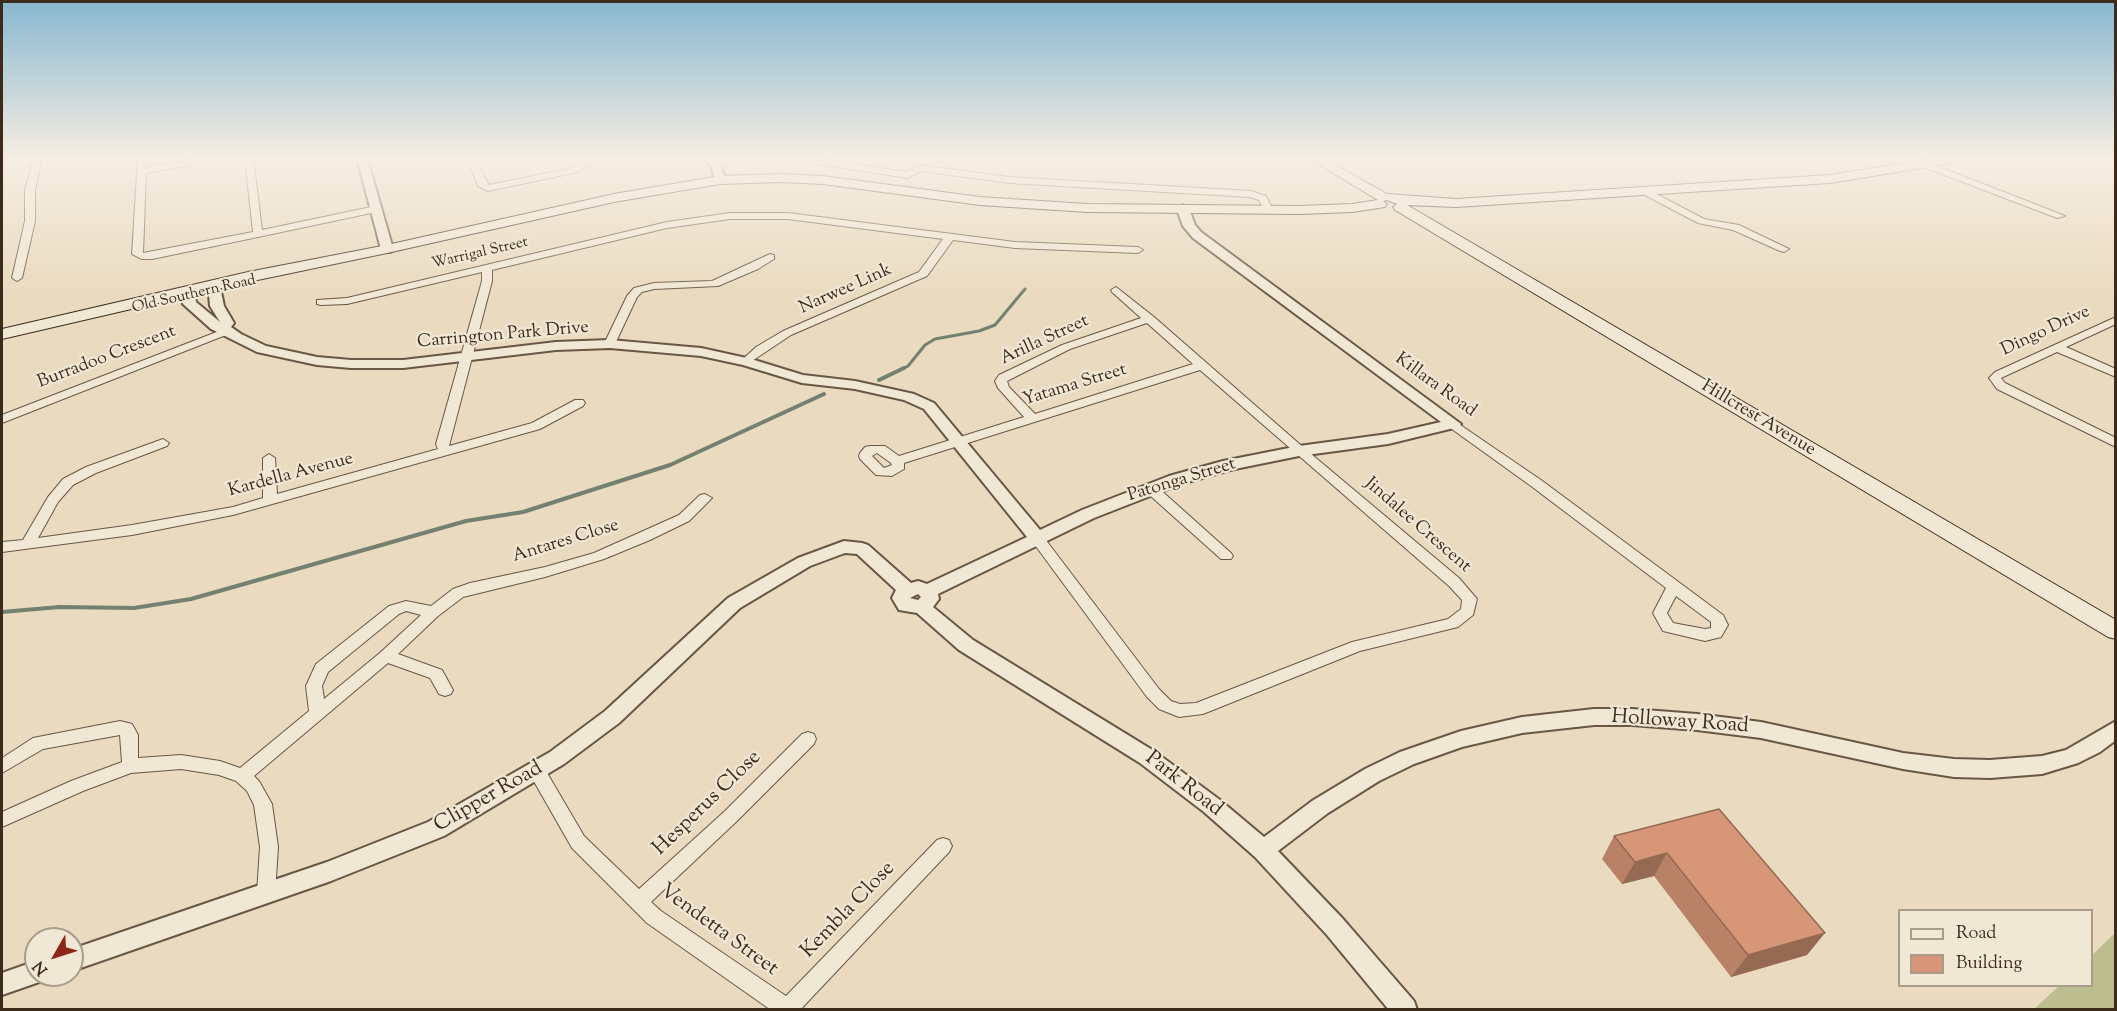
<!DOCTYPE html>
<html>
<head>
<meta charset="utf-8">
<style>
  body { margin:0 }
  #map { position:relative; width:2117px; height:1011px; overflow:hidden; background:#eadabf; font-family:"Sorts Mill Goudy",serif }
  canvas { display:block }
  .frame { position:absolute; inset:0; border:3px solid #3c2b1b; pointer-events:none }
  .legend { position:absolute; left:1898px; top:909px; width:195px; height:78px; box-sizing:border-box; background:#f1e7d5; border:2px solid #a99c8b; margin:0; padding:8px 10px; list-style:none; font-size:18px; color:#3c2b1b }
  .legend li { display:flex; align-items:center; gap:12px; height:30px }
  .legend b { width:30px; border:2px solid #a99c8b }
  .north { position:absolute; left:24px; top:927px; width:60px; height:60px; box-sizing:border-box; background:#f1e7d5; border:2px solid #a99c8b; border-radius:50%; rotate:231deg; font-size:16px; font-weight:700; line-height:24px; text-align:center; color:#3c2b1b }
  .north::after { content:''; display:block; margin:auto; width:21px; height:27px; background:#8f2418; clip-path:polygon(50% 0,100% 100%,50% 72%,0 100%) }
</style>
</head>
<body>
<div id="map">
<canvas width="2117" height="1011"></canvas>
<div class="frame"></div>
<ul class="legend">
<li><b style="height:8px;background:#f1e7d5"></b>Road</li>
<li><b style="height:16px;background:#d79677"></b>Building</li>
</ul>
<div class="north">N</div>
</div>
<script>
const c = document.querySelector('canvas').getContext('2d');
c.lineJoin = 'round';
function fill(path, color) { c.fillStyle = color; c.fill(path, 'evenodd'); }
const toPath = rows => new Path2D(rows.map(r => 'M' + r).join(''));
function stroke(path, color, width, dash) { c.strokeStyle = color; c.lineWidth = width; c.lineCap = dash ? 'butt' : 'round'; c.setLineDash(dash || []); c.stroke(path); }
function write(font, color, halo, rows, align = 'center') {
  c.font = font + ' "Sorts Mill Goudy",serif'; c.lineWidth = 4.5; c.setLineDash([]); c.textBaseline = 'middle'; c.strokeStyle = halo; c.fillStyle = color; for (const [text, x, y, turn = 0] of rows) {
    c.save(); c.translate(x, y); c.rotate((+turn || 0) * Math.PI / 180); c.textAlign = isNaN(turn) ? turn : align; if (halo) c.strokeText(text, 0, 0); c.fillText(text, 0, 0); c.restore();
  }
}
const green = toPath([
  [2115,933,2115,1009,2034,1009,2059,986,2092,986,2092,955]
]);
const streamFar1 = toPath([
  [900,370,908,366,925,345,935,339,979,331,995,325,1025,289]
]);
const stream = toPath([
  [879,380,904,368],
  [2,612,59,607,134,608,191,599,466,521,523,512,670,465,824,394]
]);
const minor = toPath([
  [34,158,42,158,35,190,35,221,22,278,17,281,12,278,25,221,25,190,34,158],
  [138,158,146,158,146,167,201,158,219,158,215,161,146,173,143,253,253,232,245,158,253,158,262,230,376,206,381,209,376,212,258,237,152,259,142,259,132,254,138,158],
  [467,158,475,158,489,185,572,168,579,163,577,158,585,158,588,164,578,172,488,191,478,186,467,158],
  [735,158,749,158,716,168,712,165,735,158],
  [794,158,814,158,907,172,920,165,1009,177,1251,191,1266,196,1273,210,1265,212,1259,200,1250,197,1009,183,921,171,908,178,798,161,794,158],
  [1921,162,1927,162,2065,216,2057,218,1921,166,1921,162],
  [1641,189,1647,189,1704,219,1739,225,1789,249,1784,252,1780,251,1733,230,1698,223,1641,193,1641,189],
  [730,213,788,213,1015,242,1138,247,1143,250,1138,253,1015,248,953,240,927,276,791,335,746,365,742,364,740,362,742,360,756,347,783,331,919,272,943,239,788,219,730,219,667,228,492,270,492,281,449,446,532,423,575,400,583,400,585,403,583,406,540,429,233,515,132,535,2,552,2,542,23,540,48,497,63,479,86,467,163,439,169,443,167,446,96,473,73,485,58,502,38,538,132,525,233,507,263,498,263,458,269,454,275,458,277,494,438,449,436,444,482,281,482,272,347,304,321,305,317,304,317,300,347,298,667,222,730,213],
  [770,254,774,255,774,259,758,269,718,286,654,289,642,292,637,297,614,346,610,347,604,344,627,296,634,288,654,283,712,281,770,254],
  [1116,287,1154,317,1304,448,1459,578,1477,599,1473,615,1458,627,1360,651,1203,714,1179,717,1159,709,1147,697,1032,541,1030,538,1032,535,1042,535,1159,689,1171,701,1180,704,1196,703,1352,642,1448,619,1461,609,1462,600,1449,586,1200,370,904,463,904,469,892,476,876,475,860,459,859,456,860,453,865,447,870,446,885,446,899,456,1024,417,998,388,995,381,999,375,1062,345,1141,318,1112,292,1111,290,1116,287],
  [1147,323,1193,364,1035,414,1009,387,1007,381,1070,349,1147,323],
  [877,453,891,463,892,465,884,468,872,456,877,453],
  [2116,317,2116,324,2066,347,2116,369,2116,377,2057,352,2001,378,2005,383,2116,438,2116,447,1997,389,1989,378,1995,372,2116,317],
  [227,328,233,331,231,333,2,423,2,415,227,328],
  [1453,420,1541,480,1723,615,1728,625,1721,637,1705,641,1663,631,1653,613,1666,588,1531,486,1449,427,1447,424,1453,420],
  [1676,596,1711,622,1711,628,1705,629,1673,623,1667,613,1676,596],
  [1150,484,1155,485,1231,553,1233,556,1231,559,1221,559,1145,491,1143,488,1150,484],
  [705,494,712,498,689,521,650,540,604,559,545,577,463,597,438,616,398,654,442,670,453,690,451,694,445,696,439,694,430,678,388,663,254,776,259,781,272,804,278,847,275,893,273,899,266,901,259,899,257,893,260,847,254,805,247,791,236,781,219,775,181,769,131,773,83,791,2,827,2,812,71,781,122,762,120,735,43,749,2,773,2,758,33,738,120,721,132,724,138,735,138,758,181,755,220,761,240,768,309,711,306,686,316,664,389,606,406,601,431,606,453,589,470,583,545,567,594,553,679,515,700,495,705,494],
  [406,611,421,615,381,652,324,699,322,686,328,672,399,614,406,611],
  [808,732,814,734,816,739,814,744,737,821,651,902,661,911,786,996,937,840,943,838,949,840,952,846,949,852,800,1010,771,1010,647,923,572,848,528,771,531,766,537,764,543,766,584,836,639,889,725,811,802,734,808,732]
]);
const tertiary = toPath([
  [357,158,367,158,393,249,391,252,383,252,381,249,357,158],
  [704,158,715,158,720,163,726,180,724,182,716,182,711,166,704,158],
  [1183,205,1189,209,1195,225,1201,232,1461,424,1458,427,1388,444,1299,456,1230,470,1181,484,1094,518,938,594,939,599,933,607,973,640,1154,751,1220,800,1264,837,1312,801,1365,769,1400,752,1461,731,1522,717,1594,709,1632,709,1697,714,1761,722,1903,753,1954,759,1990,760,2042,756,2066,750,2116,721,2116,740,2100,752,2078,763,2042,774,1990,778,1954,777,1903,769,1761,738,1697,730,1632,725,1594,725,1522,733,1462,747,1414,764,1379,781,1328,813,1278,851,1343,919,1414,1001,1417,1010,1389,1010,1327,935,1255,857,1204,812,1140,763,959,650,917,613,899,610,892,598,896,590,857,554,845,553,810,566,740,608,619,723,564,764,444,836,331,881,72,971,72,949,327,862,428,822,550,752,605,711,728,598,798,558,844,541,862,543,868,545,911,583,918,581,927,584,1027,537,924,409,904,400,855,389,802,383,743,365,701,356,610,348,556,350,403,368,351,368,317,365,257,352,211,329,183,304,181,296,190,286,220,287,224,306,234,323,231,327,241,334,266,346,317,357,351,360,403,360,556,342,610,340,701,348,751,359,803,375,855,381,914,394,934,403,1040,530,1082,510,1169,476,1223,461,1299,446,1388,434,1441,422,1193,238,1183,226,1177,209,1183,205],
  [198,293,209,294,210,306,220,322,196,302,195,297,198,293],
  [918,594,921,597,918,600,910,598,918,594],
  [36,961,36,975,47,975,45,980,2,995,2,973,36,961]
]);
const secondary = toPath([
  [1308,158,1323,158,1387,194,1456,199,1830,175,1936,158,1964,158,1958,162,1830,183,1456,207,1407,205,2116,620,2116,639,2108,637,1395,210,1393,207,1397,204,1387,200,1383,201,1387,204,1385,207,1352,212,1299,214,1087,212,980,205,823,184,781,182,720,184,614,202,387,253,248,282,2,339,2,329,248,272,387,245,614,194,720,176,781,174,823,176,980,197,1087,204,1299,206,1352,204,1378,200,1308,158]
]);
const wall = toPath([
  [1719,809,1807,955,1731,977,1654,876,1622,884,1602,859,1614,836]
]);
const shadedWall = toPath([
  [1667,853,1654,876,1622,884,1635,862],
  [1825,933,1807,955,1731,977,1748,955]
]);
const building = toPath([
  [1719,809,1825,933,1748,955,1667,853,1635,862,1614,836,1719,809]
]);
const farStreetnames = [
  ["Warrigal Street",480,254,-13],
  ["Old Southern Road",194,295,-13]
];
const streetNames = [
  ["Narwee Link",846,290,-24],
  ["Dingo Drive",2046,332,-25],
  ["Carrington Park Drive",503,336,-5],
  ["Arilla Street",1045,341,-25],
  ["Burradoo Crescent",107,358,-21],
  ["Yatama Street",1075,386,-17],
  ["Killara Road",1435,386,36],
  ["Hillcrest Avenue",1758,419,31],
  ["Kardella Avenue",291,476,-15],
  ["Patonga Street",1182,481,-17],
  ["Jindalee Crescent",1417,526,41],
  ["Antares Close",566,542,-17]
];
const nearStreetnames = [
  ["Holloway Road",1680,723,4],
  ["Park Road",1183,785,38],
  ["Clipper Road",489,798,-30],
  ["Hesperus Close",708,804,-44],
  ["Kembla Close",849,911,-46],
  ["Vendetta Street",718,931,36]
];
fill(green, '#bcbe8f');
stroke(streamFar1, '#748171', 3);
stroke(stream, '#748171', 4);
stroke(minor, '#685744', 2);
stroke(tertiary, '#685744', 4);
stroke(secondary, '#3c2b1b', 2);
fill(minor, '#f1e7d5');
fill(tertiary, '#f1e7d5');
fill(secondary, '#f1e7d5');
fill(wall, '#b98166');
fill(shadedWall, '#966953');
fill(building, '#d79677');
stroke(building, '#966953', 1.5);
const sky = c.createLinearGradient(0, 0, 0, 299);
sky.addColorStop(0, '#88b7d0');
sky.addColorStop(0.53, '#f6eee2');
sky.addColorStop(1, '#f6eee200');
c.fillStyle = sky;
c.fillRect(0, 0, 2117, 299);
write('15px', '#3c2b1b', '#f1e7d5', farStreetnames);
write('18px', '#3c2b1b', '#f1e7d5', streetNames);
write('21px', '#3c2b1b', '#f1e7d5', nearStreetnames);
</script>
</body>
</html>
